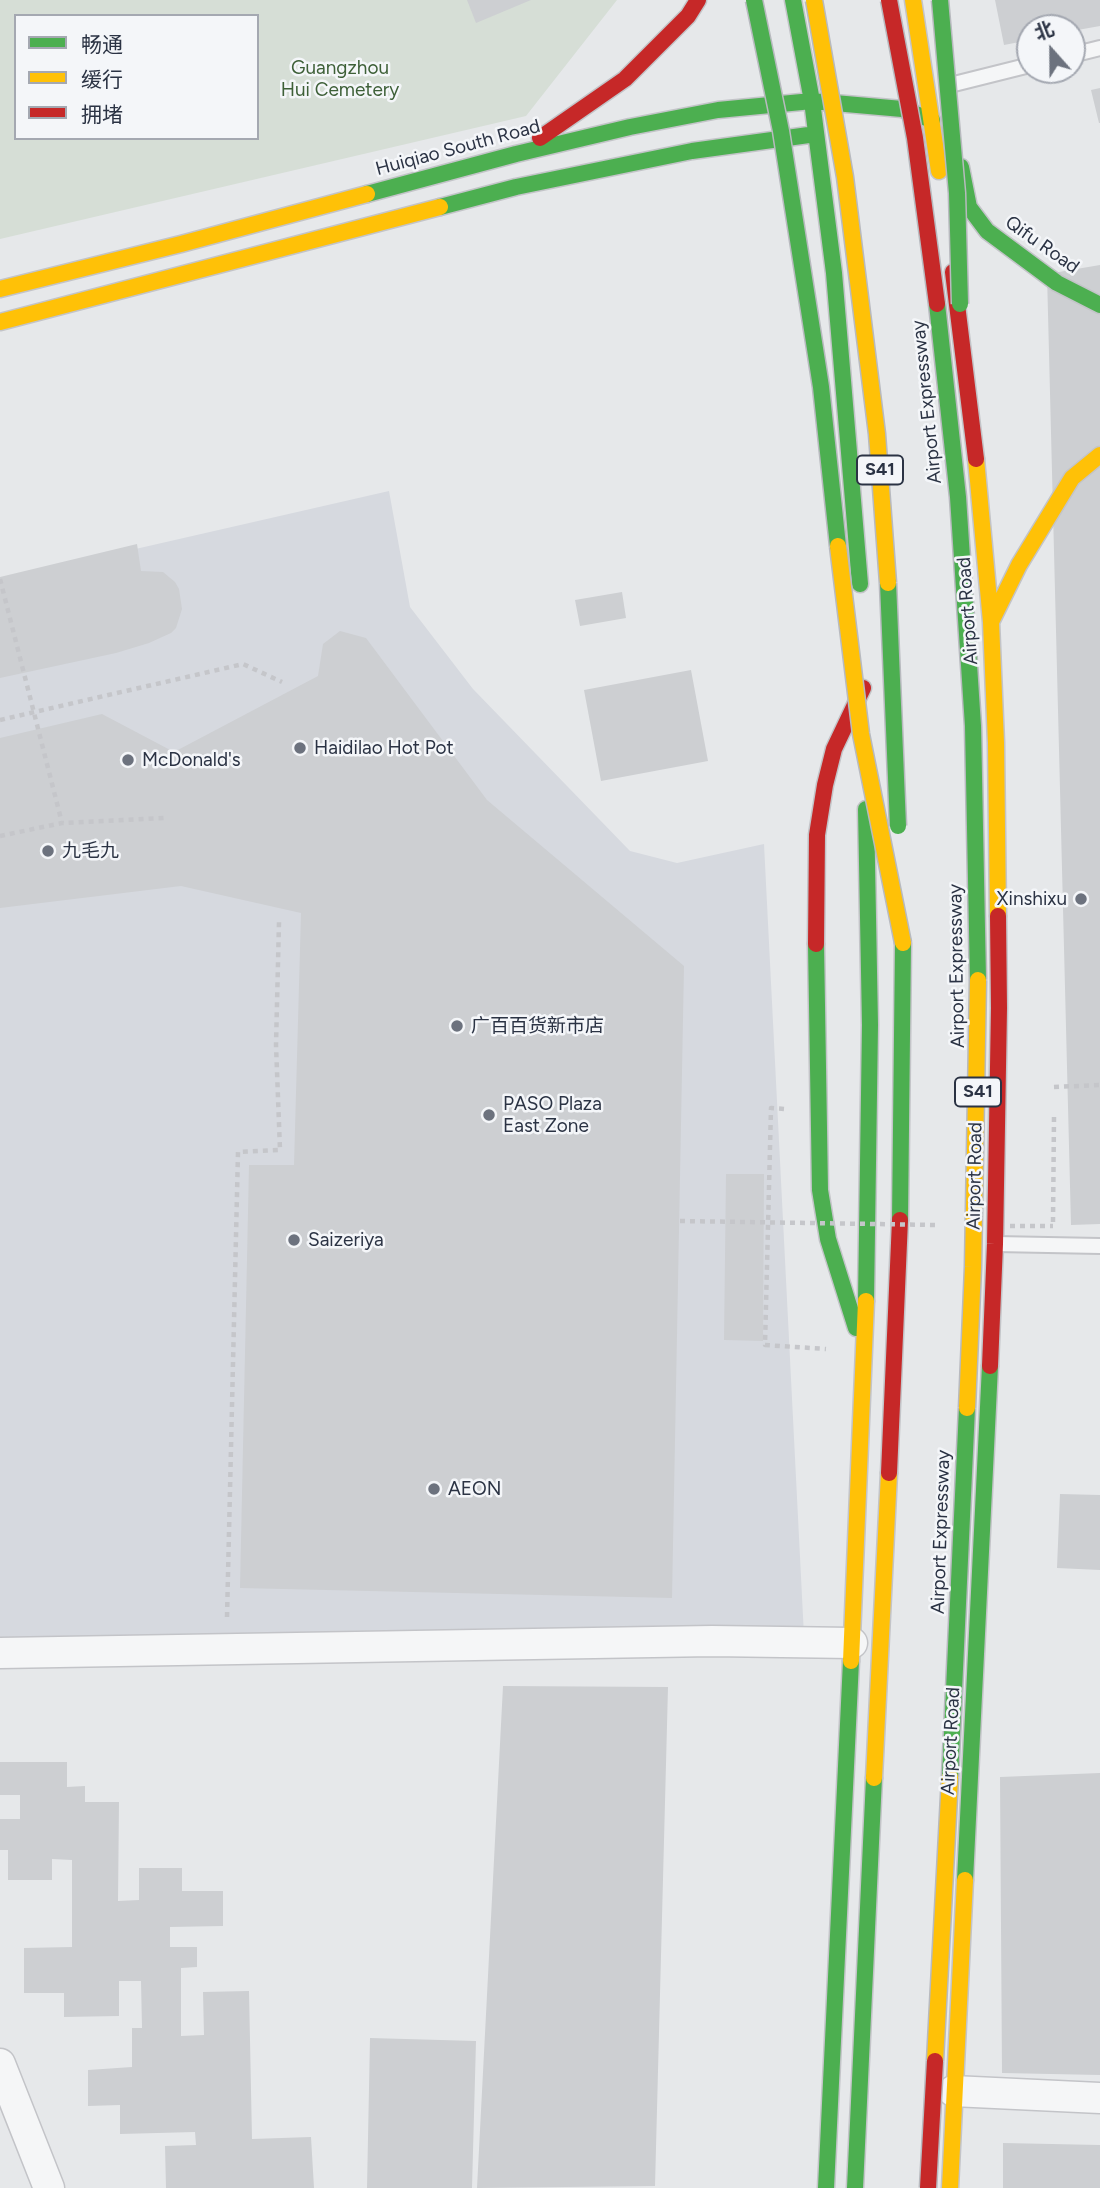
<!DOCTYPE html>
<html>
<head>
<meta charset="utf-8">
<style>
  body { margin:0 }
  #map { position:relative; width:1100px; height:2188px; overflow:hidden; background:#e6e8ea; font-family:Figtree,"Noto Sans SC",sans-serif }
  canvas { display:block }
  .legend { position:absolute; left:14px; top:14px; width:245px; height:126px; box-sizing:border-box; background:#f4f6f9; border:2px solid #a4a8b1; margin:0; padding:9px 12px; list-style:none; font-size:21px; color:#2b3344 }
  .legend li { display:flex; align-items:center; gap:14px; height:35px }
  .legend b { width:35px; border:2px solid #a4a8b1 }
  .north { position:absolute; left:1016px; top:14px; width:70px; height:70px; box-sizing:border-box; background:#f4f6f9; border:2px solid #a4a8b1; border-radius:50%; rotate:339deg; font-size:19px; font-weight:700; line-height:28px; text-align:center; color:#2b3344 }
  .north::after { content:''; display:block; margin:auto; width:24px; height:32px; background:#6c727e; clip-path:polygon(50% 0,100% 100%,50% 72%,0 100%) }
</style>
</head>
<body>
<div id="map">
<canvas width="1100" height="2188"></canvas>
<ul class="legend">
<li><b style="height:9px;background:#4caf50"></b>畅通</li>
<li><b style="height:9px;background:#ffc107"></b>缓行</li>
<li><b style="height:9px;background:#c62828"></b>拥堵</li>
</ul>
<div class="north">北</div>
</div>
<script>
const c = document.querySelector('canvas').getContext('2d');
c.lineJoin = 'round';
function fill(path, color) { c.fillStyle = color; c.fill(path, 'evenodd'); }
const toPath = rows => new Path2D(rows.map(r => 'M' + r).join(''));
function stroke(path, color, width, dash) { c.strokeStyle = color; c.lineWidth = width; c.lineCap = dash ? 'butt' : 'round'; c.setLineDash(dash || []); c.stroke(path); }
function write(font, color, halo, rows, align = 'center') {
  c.font = font + ' Figtree,"Noto Sans SC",sans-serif'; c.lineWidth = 5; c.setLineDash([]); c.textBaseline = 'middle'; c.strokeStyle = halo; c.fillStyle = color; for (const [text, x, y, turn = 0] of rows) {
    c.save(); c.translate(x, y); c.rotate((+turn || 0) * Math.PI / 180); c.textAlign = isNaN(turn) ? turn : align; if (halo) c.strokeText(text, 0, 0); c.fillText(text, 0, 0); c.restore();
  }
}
const built = toPath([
  [389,491,410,607,473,689,630,851,677,863,764,844,804,1636,0,1647,0,580]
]);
const green = toPath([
  [0,0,617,0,526,116,0,239],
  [16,16,257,16,257,138,16,138]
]);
const building = toPath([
  [467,0,531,0,476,23],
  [995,0,1100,0,1100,26,1072,31,1072,28,1030,28,1030,40,1004,45],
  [1100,88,1100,123,1099,123,1091,90],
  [1100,265,1100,1224,1071,1225,1047,274],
  [137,544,141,571,163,572,175,582,179,589,182,609,176,628,171,633,149,643,116,653,0,678,0,577],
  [622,592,626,618,580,626,575,600],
  [340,631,366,638,487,800,684,966,672,1598,240,1588,249,1165,294,1165,301,913,181,886,0,908,0,738,102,714,174,752,318,676,323,644],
  [691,670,708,761,601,781,584,690],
  [726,1174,764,1174,763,1341,724,1340],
  [1060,1494,1100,1495,1100,1570,1057,1568],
  [503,1686,668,1687,655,2186,477,2188],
  [0,1762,67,1762,67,1787,85,1786,85,1802,119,1802,118,1901,139,1900,139,1868,182,1868,182,1891,223,1891,223,1926,170,1927,170,1947,197,1947,197,1967,181,1968,181,2036,204,2035,203,1992,249,1991,252,2139,311,2137,314,2188,166,2188,165,2146,196,2145,195,2132,120,2134,120,2105,88,2106,88,2070,132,2067,132,2028,142,2028,141,1981,119,1981,119,2016,64,2017,64,1993,24,1993,24,1948,72,1947,72,1860,52,1859,52,1880,8,1880,8,1850,0,1850,0,1819,20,1819,20,1795,0,1795],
  [1100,1773,1100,2075,1002,2073,1000,1777],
  [370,2038,476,2041,472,2188,367,2188],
  [1003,2143,1100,2145,1100,2188,1003,2188]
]);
const path = toPath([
  [0,720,243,664,282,682],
  [0,836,62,823,166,818],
  [1054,1087,1100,1085],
  [784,1109,771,1108,765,1345,826,1349],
  [1053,1222,1054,1117],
  [227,1617,238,1152,280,1150,276,1045,279,922]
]);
const lane = toPath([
  [1072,55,1100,48],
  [950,85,1030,65],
  [996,1244,1100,1246]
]);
const street = toPath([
  [0,1653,712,1641,852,1643],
  [0,2064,49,2188],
  [953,2091,1100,2098]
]);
const fast = toPath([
  [793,0,812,101,834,273,860,584],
  [961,167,969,207,987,231,1057,283,1100,305],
  [367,194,516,154,630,127,718,110,812,101,902,109,932,120],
  [440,207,516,187,692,151,816,134],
  [816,944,820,1190,828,1239,856,1328],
  [900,1220,903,943],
  [866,1301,870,1025,866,809],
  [965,1880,990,1366],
  [826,2188,851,1661],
  [855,2188,874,1778]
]);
const slow = toPath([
  [913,0,939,171],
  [0,289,181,244,367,194],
  [0,322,440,207],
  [976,459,991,622,996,743,998,916],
  [991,622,1019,565,1072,478,1100,455],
  [851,1661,866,1301],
  [874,1778,889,1473],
  [950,2188,965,1880]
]);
const jam = toPath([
  [540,138,625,79,688,16,698,0],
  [953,272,976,459],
  [816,944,817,835,825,785,834,749,863,688],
  [990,1366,995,1244,999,1008,998,916],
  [889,1473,900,1220]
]);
const pathBridge = toPath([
  [0,579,62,823],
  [680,1221,938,1225],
  [1010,1226,1053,1226]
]);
const fastBridge = toPath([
  [754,0,781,131,821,387,838,546],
  [940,0,957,193,960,304],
  [937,304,958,497,973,726,978,980],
  [888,583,898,826],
  [950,1777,967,1408]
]);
const slowBridge = toPath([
  [814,0,845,177,877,434,888,583],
  [838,546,861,734,903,943],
  [967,1408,973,1267,978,980],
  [935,2061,950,1777]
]);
const jamBridge = toPath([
  [889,0,915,138,937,304],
  [928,2188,935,2061]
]);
const markers = [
  [300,748,7,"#6c727e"],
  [128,760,7,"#6c727e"],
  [48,851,7,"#6c727e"],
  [1081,899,7,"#6c727e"],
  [457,1026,7,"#6c727e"],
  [489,1115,7,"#6c727e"],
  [294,1240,7,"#6c727e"],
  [434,1489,7,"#6c727e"]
];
const shields = [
  [880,470,46],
  [978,1092,46]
];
const shieldNames = [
  ["S41",880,470],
  ["S41",978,1092]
];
const parkNames = [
  ["Guangzhou",340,68],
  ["Hui Cemetery",340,90]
];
const streetNames = [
  ["Huiqiao South Road",458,148,-15],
  ["Qifu Road",1042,245,35],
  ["Airport Expressway",927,402,-96],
  ["Airport Road",968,611,-94],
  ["Airport Expressway",957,966,-91],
  ["Airport Road",975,1176,-89],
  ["Airport Expressway",941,1532,-88],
  ["Airport Road",951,1741,-87]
];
const poiNames = [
  ["Haidilao Hot Pot",314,748],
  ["McDonald's",142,760],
  ["九毛九",62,851],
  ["Xinshixu",1067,899,"right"],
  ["广百百货新市店",471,1026],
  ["PASO Plaza",503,1104],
  ["East Zone",503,1126],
  ["Saizeriya",308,1240],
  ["AEON",448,1489]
];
fill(built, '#d6d9df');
fill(green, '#d6ded6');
fill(building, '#cdcfd2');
stroke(lane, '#c3c4c8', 18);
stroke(street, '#c3c4c8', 33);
stroke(fast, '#c3c4c8', 19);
stroke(slow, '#c3c4c8', 19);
stroke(jam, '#c3c4c8', 19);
stroke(path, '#c5c6ca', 4.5, [5, 5]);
stroke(lane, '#f5f6f7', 14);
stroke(street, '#f5f6f7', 30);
stroke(fast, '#4caf50', 16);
stroke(slow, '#ffc107', 16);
stroke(jam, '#c62828', 16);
stroke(fastBridge, '#b8babf', 19, []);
stroke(slowBridge, '#b8babf', 19, []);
stroke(jamBridge, '#b8babf', 19, []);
stroke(pathBridge, '#c5c6ca', 4.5, [5, 5]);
stroke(fastBridge, '#4caf50', 16);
stroke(slowBridge, '#ffc107', 16);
stroke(jamBridge, '#c62828', 16);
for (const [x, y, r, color] of markers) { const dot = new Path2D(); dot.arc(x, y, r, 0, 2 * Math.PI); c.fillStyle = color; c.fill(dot); stroke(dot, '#f4f6f9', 2.5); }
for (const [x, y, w] of shields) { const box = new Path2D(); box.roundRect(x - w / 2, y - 14.5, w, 29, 5); c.fillStyle = '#f4f6f9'; c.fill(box); stroke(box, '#2b3344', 2); }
write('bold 18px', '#2b3344', null, shieldNames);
write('19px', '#3e6038', '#f4f6f9', parkNames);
write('19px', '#2b3344', '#f4f6f9', streetNames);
write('19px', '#2b3344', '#f4f6f9', poiNames, 'left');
</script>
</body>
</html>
